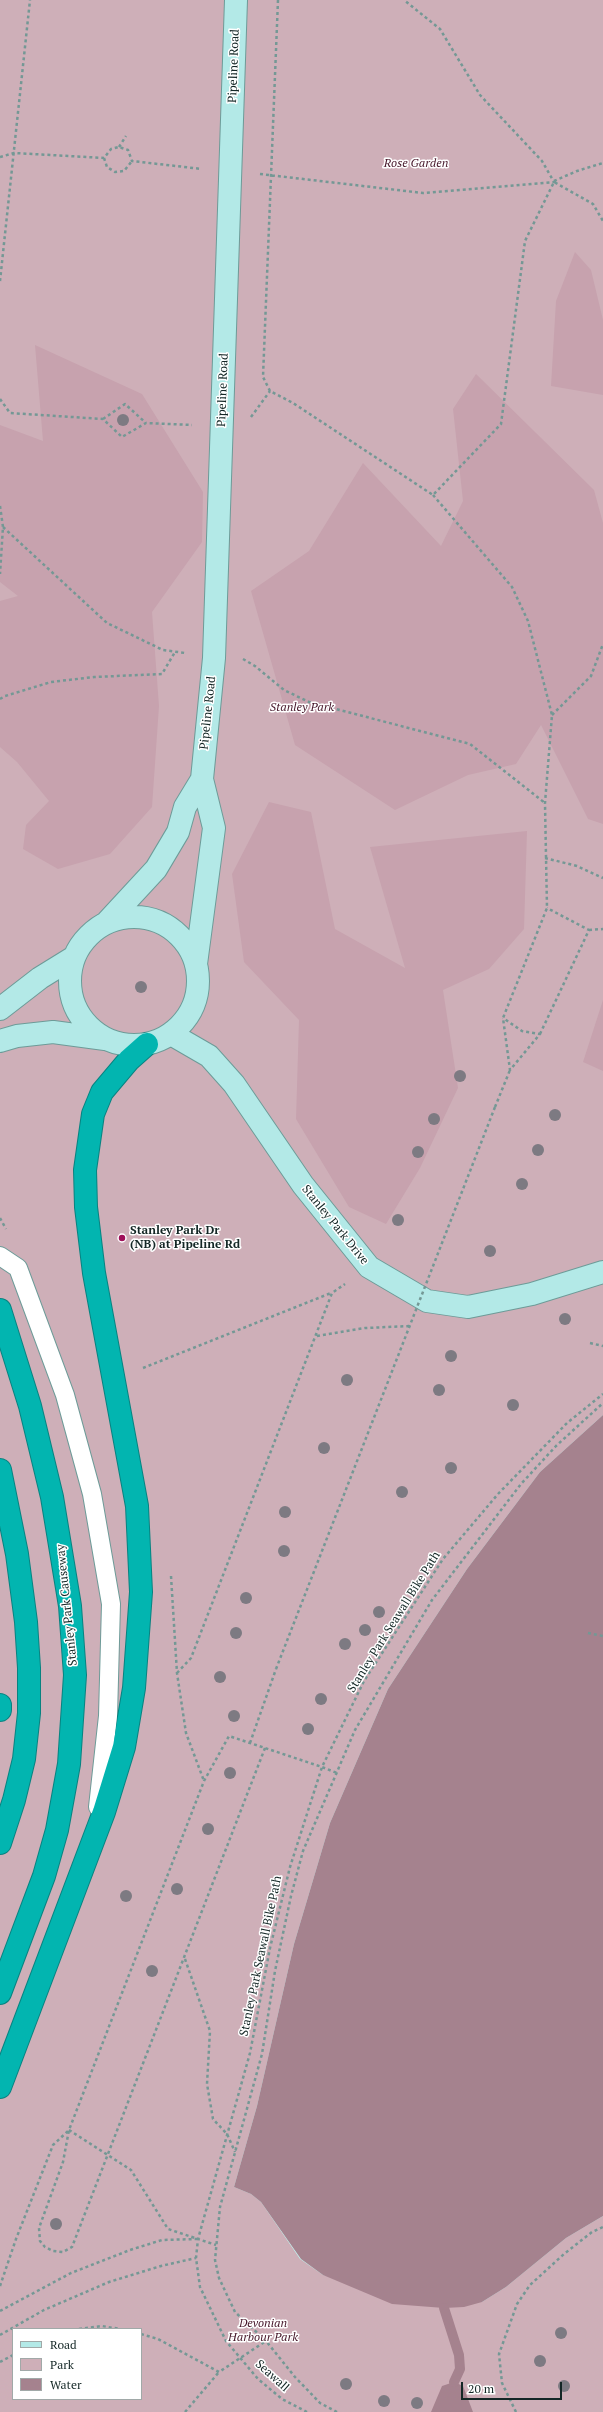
<!DOCTYPE html>
<html>
<head>
<meta charset="utf-8">
<style>
  body { margin:0 }
  #map { position:relative; width:603px; height:2412px; overflow:hidden; background:#c1f2ee; font-family:"PT Serif",serif }
  canvas { display:block }
  .legend { position:absolute; left:12px; top:2328px; width:130px; height:72px; box-sizing:border-box; background:#fff; border:1px solid #a1a9a8; margin:0; padding:5px 7px; list-style:none; font-size:12px; color:#142726 }
  .legend li { display:flex; align-items:center; gap:8px; height:20px }
  .legend b { width:20px; border:1px solid #a1a9a8 }
  .scale { position:absolute; left:461px; top:2382px; width:101px; height:18px; box-sizing:border-box; border:2px solid #142726; border-top:0; padding-left:5px; font-size:12px; line-height:14px; white-space:nowrap; color:#142726; -webkit-text-stroke:3px #fff; paint-order:stroke }
</style>
</head>
<body>
<div id="map">
<canvas width="603" height="2412"></canvas>
<ul class="legend">
<li><b style="height:5px;background:#b3e9e7"></b>Road</li>
<li><b style="height:11px;background:#ceafb8"></b>Park</li>
<li><b style="height:11px;background:#a5828e"></b>Water</li>
</ul>
<div class="scale">20 m</div>
</div>
<script>
const c = document.querySelector('canvas').getContext('2d');
c.lineJoin = 'round';
function fill(path, color) { c.fillStyle = color; c.fill(path, 'evenodd'); }
const toPath = rows => new Path2D(rows.map(r => 'M' + r).join(''));
function stroke(path, color, width, dash) { c.strokeStyle = color; c.lineWidth = width; c.lineCap = dash ? 'butt' : 'round'; c.setLineDash(dash || []); c.stroke(path); }
function write(font, color, halo, rows, align = 'center') {
  c.font = font + ' "PT Serif",serif'; c.lineWidth = 3; c.setLineDash([]); c.textBaseline = 'middle'; c.strokeStyle = halo; c.fillStyle = color; for (const [text, x, y, turn = 0] of rows) {
    c.save(); c.translate(x, y); c.rotate((+turn || 0) * Math.PI / 180); c.textAlign = isNaN(turn) ? turn : align; if (halo) c.strokeText(text, 0, 0); c.fillText(text, 0, 0); c.restore();
  }
}
const green = toPath([
  [0,0,603,0,603,1415,540,1472,467,1569,388,1689,330,1823,294,1944,257,2106,234,2187,251,2194,261,2202,300,2259,323,2275,482,2302,506,2287,566,2238,603,2216,603,2412,0,2412],
  [13,2329,141,2329,141,2399,13,2399]
]);
const forest = toPath([
  [575,252,591,270,603,320,603,395,551,386,556,301],
  [35,345,142,394,203,492,202,542,152,612,159,706,152,807,110,854,58,869,23,849,26,825,49,801,17,762,0,747,0,601,18,596,0,582,0,425,43,441],
  [476,374,594,490,603,523,603,824,588,819,541,725,516,764,468,775,395,810,295,745,251,591,309,551,363,463,441,546,463,501,453,409],
  [269,802,311,812,335,929,405,968,370,847,527,831,524,929,489,969,443,990,458,1088,420,1168,386,1224,349,1207,296,1119,299,1020,244,962,232,874],
  [603,1000,603,1071,583,1062]
]);
const water = toPath([
  [603,1415,603,2216,566,2238,506,2287,482,2302,464,2307,444,2308,392,2304,323,2275,301,2259,261,2202,251,2194,234,2187,257,2106,294,1944,330,1823,388,1689,467,1569,540,1472],
  [454,2382,463,2386,473,2412,431,2412,442,2386]
]);
const stream = toPath([
  [444,2308,459,2355,460,2369,454,2382]
]);
const path = toPath([
  [278,0,263,377,270,391,293,403,433,495,501,424,525,241,554,182,593,204,603,221],
  [119,147,126,136],
  [0,157,14,153,104,158,111,149,119,147,128,150,132,161,202,169],
  [104,158,107,167,115,172,124,171,132,161],
  [260,174,423,193,554,182,542,161,480,95,440,29,404,0],
  [554,181,577,171,603,163],
  [0,281,30,0],
  [0,399,10,413,103,419,122,437,146,423,192,425],
  [251,417,270,391],
  [103,419,125,404,146,423],
  [433,495,512,587,528,621,552,715,545,803,547,908,503,1018,510,1070,540,1034,522,1031,503,1018],
  [0,506,3,527,0,574],
  [3,527,107,623,163,650,185,653],
  [243,659,255,666,284,690,309,702,470,744,545,803],
  [0,699,5,696,51,682,94,677,162,674,175,652],
  [552,715,591,676,603,644],
  [545,858,577,866,603,878],
  [589,930,603,929],
  [540,1034,589,930,547,908],
  [495,1107,510,1070],
  [0,1218,6,1229],
  [317,1336,365,1328,411,1326],
  [590,1343,603,1346],
  [143,1368,331,1293],
  [171,1576,177,1673,186,1733,204,1781],
  [588,1633,603,1636],
  [177,1673,191,1658,332,1293,345,1284],
  [250,1743,276,1669],
  [265,1748,72,2247,63,2252,53,2251,45,2247,40,2241,39,2228,63,2162,69,2130,204,1781,229,1736,322,1767,337,1773],
  [185,1959,210,2031,207,2084,213,2119,227,2134,235,2152],
  [69,2130,131,2170,168,2229,216,2245],
  [0,2286,16,2239,53,2145,68,2131],
  [0,2311,71,2273,130,2250,162,2240,198,2239],
  [79,2329,102,2326,120,2329],
  [141,2334,158,2339,219,2372,266,2341],
  [0,2335,44,2310,109,2282,161,2266,196,2258],
  [0,2362,13,2355],
  [185,2412,219,2372],
  [307,2412,282,2399,258,2379,226,2341,200,2287,196,2258,198,2239,250,2053,270,1948,290,1867,322,1767,364,1681,443,1559,498,1494,567,1423,603,1394],
  [337,2412,320,2403,295,2377,266,2341,235,2312,219,2278,215,2260,220,2207,262,2054,275,1971,291,1896,303,1851,355,1730,432,1600,521,1484,556,1446,603,1403],
  [516,2412,502,2383,499,2354,517,2304,530,2285,564,2254,592,2232,603,2227]
]);
const lane = toPath([
  [0,1256,18,1268,65,1395,92,1494,111,1604,108,1716,98,1807]
]);
const secondary = toPath([
  '70 981a64 64 0 1 1 128 0a64 64 0 1 1-128 0Z',
  [107,922,156,869,178,832,185,807,202,779],
  [196,964,214,828,202,779,214,658,236,0],
  [0,1009,40,978,74,957],
  [171,1034,209,1056,234,1084,303,1185,369,1267,427,1301,468,1307,532,1294,603,1272],
  [0,1041,17,1036,53,1032,105,1039]
]);
const highway = toPath([
  [0,1310,30,1406,52,1497,70,1606,75,1675,69,1764,57,1830,44,1876,0,1993],
  [0,1470,17,1554,26,1622,29,1668,29,1713,24,1759,14,1800,0,1843],
  [0,1705,0,1710],
  [0,2087,104,1812,124,1747,134,1688,141,1592,137,1506,94,1273,86,1207,85,1170,93,1114,102,1092,129,1060,147,1044]
]);
const pathBridge = toPath([
  [276,1669,495,1107]
]);
const trees = [
  [123,420],
  [141,987],
  [460,1076],
  [555,1115],
  [434,1119],
  [538,1150],
  [418,1152],
  [522,1184],
  [398,1220],
  [490,1251],
  [565,1319],
  [451,1356],
  [347,1380],
  [439,1390],
  [513,1405],
  [324,1448],
  [451,1468],
  [402,1492],
  [285,1512],
  [284,1551],
  [246,1598],
  [379,1612],
  [365,1630],
  [236,1633],
  [345,1644],
  [220,1677],
  [321,1699],
  [234,1716],
  [308,1729],
  [230,1773],
  [208,1829],
  [177,1889],
  [126,1896],
  [152,1971],
  [56,2224],
  [561,2333],
  [540,2361],
  [346,2384],
  [564,2386],
  [384,2401],
  [417,2403]
];
const markers = [
  [122,1238,4,"#9f105a"]
];
const streetNames = [
  ["Pipeline Road",234,66,-88],
  ["Pipeline Road",223,390,-88],
  ["Pipeline Road",208,713,-84],
  ["Stanley Park Drive",335,1225,51],
  ["Stanley Park Causeway",67,1605,-96],
  ["Stanley Park Seawall Bike Path",394,1622,-58],
  ["Stanley Park Seawall Bike Path",261,1956,-78],
  ["Seawall",272,2376,42]
];
const parkNames = [
  ["Rose Garden",416,164],
  ["Stanley Park",302,708],
  ["Devonian",263,2324],
  ["Harbour Park",263,2338]
];
const poiNames = [
  ["Stanley Park Dr",130,1231],
  ["(NB) at Pipeline Rd",130,1245]
];
fill(green, '#ceafb8');
fill(forest, '#c7a2ae');
fill(water, '#a5828e');
stroke(stream, '#a5828e', 10);
stroke(lane, '#6d9b98', 20);
stroke(secondary, '#6d9b98', 24);
stroke(highway, '#088380', 24);
stroke(path, '#749895', 2.5, [3, 3]);
stroke(lane, '#fff', 18);
stroke(secondary, '#b3e9e7', 22);
stroke(highway, '#02b5b0', 22);
stroke(pathBridge, '#749895', 2.5, [3, 3]);
c.fillStyle = '#7d7a82';
for (const [x, y] of trees) { c.beginPath(); c.arc(x, y, 6, 0, 2 * Math.PI); c.fill(); }
for (const [x, y, r, color] of markers) { const dot = new Path2D(); dot.arc(x, y, r, 0, 2 * Math.PI); c.fillStyle = color; c.fill(dot); stroke(dot, '#fff', 1.5); }
write('12px', '#142726', '#fff', streetNames);
write('italic 12px', '#46172a', '#fff', parkNames);
write('bold 12px', '#142726', '#fff', poiNames, 'left');
</script>
</body>
</html>
